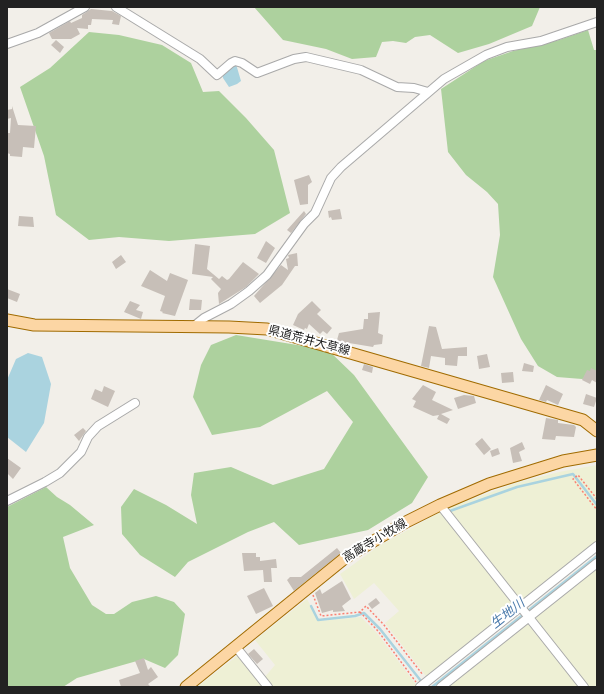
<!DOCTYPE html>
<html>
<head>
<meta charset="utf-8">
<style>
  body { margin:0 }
  #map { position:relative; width:604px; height:694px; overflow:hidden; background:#f2efe9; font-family:"DejaVu Sans",sans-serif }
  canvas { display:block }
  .frame { position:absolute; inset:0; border:8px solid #222; pointer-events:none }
</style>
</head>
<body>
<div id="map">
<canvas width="604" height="694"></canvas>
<div class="frame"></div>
</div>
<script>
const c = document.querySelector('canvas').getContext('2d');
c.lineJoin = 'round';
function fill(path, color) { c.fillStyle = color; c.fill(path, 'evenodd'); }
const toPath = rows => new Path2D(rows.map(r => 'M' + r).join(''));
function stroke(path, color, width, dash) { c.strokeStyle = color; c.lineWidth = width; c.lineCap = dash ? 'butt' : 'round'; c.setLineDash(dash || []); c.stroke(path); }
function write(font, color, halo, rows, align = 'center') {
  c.font = font + ' "DejaVu Sans","Noto Sans JP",sans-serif'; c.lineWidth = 4; c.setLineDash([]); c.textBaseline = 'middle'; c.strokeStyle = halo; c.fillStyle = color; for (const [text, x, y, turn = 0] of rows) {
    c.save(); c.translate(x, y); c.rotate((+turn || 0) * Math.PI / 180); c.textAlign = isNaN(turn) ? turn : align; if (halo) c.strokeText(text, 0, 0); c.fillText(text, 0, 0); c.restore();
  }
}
const farmland = toPath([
  [597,465,597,544,521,604,447,508,516,483,559,472],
  [440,512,516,607,428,679,385,623,399,611,374,583,354,599,340,574,379,546],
  [597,565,597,687,587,687,533,618],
  [307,599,319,621,361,617,376,632,418,687,271,687,264,678,275,665,255,640],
  [526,622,582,687,445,687],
  [237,656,241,657,266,687,197,687]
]);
const forest = toPath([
  [254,7,540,7,532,26,489,44,458,53,430,35,415,37,406,43,393,41,382,42,376,57,352,59,326,49,283,40],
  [588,30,594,50,597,50,597,376,582,379,557,377,538,366,521,339,493,277,500,235,498,204,487,192,466,175,448,152,441,89,484,61,513,51,559,40],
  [89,32,119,35,162,45,191,63,203,92,219,91,246,118,274,150,290,213,255,234,169,241,119,237,89,240,56,215,44,156,20,87,50,68],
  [236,335,328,350,354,375,428,477,412,503,368,530,299,545,274,522,248,532,188,562,175,577,140,555,122,534,121,507,134,489,166,505,197,524,191,495,194,473,231,467,273,485,324,469,353,422,327,391,260,427,212,435,193,397,201,365,211,345],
  [46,487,57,497,70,505,94,525,63,537,70,568,92,605,106,614,114,614,132,602,156,596,174,602,185,614,178,655,165,668,144,659,77,678,63,687,7,687,7,507]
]);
const water = toPath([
  [236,64,241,81,237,84,229,87,223,78,223,73],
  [28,353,42,357,51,384,44,423,26,452,7,437,7,380,16,359]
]);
const stream = toPath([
  [450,511,517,487,573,474,597,505],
  [311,606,318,620,355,616,364,613,380,629,421,681],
  [432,687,597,556]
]);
const building = toPath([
  [91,9,112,11,121,16,119,25,112,24,113,20,92,19,91,25,88,25,88,29,77,28,80,34,71,39,52,39,49,33,70,21,71,23,82,18,82,15],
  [56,40,64,47,60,53,51,45],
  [12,106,18,125,36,126,34,148,23,147,22,157,10,156,10,154,7,153,7,133,10,133,11,118,7,119,7,110,12,109],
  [309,175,312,182,308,185,308,204,300,205,294,180],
  [340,209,342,219,332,220,331,217,329,218,328,211],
  [304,211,306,214,291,233,287,230],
  [19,216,33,217,34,227,18,226],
  [266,241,275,248,266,263,257,258],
  [195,244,210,246,207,269,219,279,222,276,227,280,229,279,243,262,259,274,246,287,219,304,218,293,221,289,211,279,213,277,192,274],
  [297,253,298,266,295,266,282,285,260,303,254,296,281,265,288,270,286,259,289,258,288,255],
  [121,255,126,262,116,269,112,262],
  [150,270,167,281,170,273,188,280,175,316,162,313,163,312,160,311,165,296,141,286],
  [7,289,20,294,17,302,7,298],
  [190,299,202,300,201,310,189,310],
  [130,301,140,305,136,310,143,312,141,319,124,312],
  [312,301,321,310,317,314,332,328,327,334,323,331,320,334,309,324,307,329,305,328,304,330,293,325,298,314],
  [380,312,378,333,383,335,382,344,374,345,373,347,349,343,348,345,337,340,339,333,363,329,364,319,368,319,368,313],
  [429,326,436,327,442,349,467,347,467,356,458,356,457,366,445,365,445,358,431,356,429,368,421,366],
  [487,354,490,367,479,369,477,356],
  [524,363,534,366,533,372,522,371],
  [364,364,373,367,372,373,362,370],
  [591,368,597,371,597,383,592,380,590,384,582,380,587,370,590,371],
  [513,372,514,382,502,383,501,373],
  [423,385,436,392,432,400,453,410,441,414,450,419,447,424,437,419,439,415,433,416,413,407,416,401,412,399],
  [546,385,563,394,558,405,547,400,546,402,539,400],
  [104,386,115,391,108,407,91,399,95,389,102,392],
  [586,394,597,398,594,407,583,404],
  [464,395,474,396,476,403,458,409,454,398],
  [546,418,558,420,558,423,574,425,576,427,574,437,556,436,555,440,542,439],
  [83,428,86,431,79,441,74,435],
  [482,438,491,449,484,455,475,444],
  [522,442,525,449,519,452,522,461,513,463,510,448],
  [498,448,500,454,492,457,490,451],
  [7,458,21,468,13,479,7,473],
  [337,548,341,553,294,591,287,580,290,577,301,577],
  [242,553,256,553,256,557,260,557,260,561,276,559,277,568,271,568,272,582,264,582,263,570,244,571],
  [342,581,351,599,342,606,345,611,333,612,333,610,322,613,315,593,320,589,322,594],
  [264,588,273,606,256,614,247,596],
  [376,598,380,603,372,609,368,604],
  [254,649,263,659,257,664,248,654],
  [144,658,148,670,151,667,158,677,148,684,151,687,121,687,119,680,140,673,135,661]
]);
const path = toPath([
  [597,499,578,475,573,479,597,510],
  [313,595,321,616,360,612,366,606,384,625,423,675],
  [360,612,378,631,416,682]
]);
const minor = toPath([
  [116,7,200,59,217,75,231,63,235,61,242,63,257,73,294,59,306,57,361,70,397,87,414,88,428,92],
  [7,44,38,33,85,7],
  [194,326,204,318,231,304,249,291,267,275,304,224,315,213,331,178,341,167,444,79,486,55,507,47,541,41,597,22],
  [7,501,45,482,60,473,81,452,88,437,98,426,135,403],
  [440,505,584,687],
  [236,647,268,687],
  [420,687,597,546],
  [441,687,597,563]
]);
const major = toPath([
  [7,320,34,325,229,327,267,329,583,420,597,431],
  [186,687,345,558,406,522,440,505,489,484,563,461,597,455]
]);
const streetNames = [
  ["県道荒井大草線",309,341,15],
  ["高蔵寺小牧線",375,541,-31]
];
const waterNames = [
  ["生地川",508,614,-38]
];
fill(farmland, '#eef0d5');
fill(forest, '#add19e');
fill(water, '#aad3df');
stroke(stream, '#aad3df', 2.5);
fill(building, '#c7bfb8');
stroke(minor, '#a9a9a9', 10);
stroke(major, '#a06b00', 13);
stroke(path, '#fa8072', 1.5, [2, 2]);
stroke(minor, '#fff', 8);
stroke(major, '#fcd6a4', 11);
write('12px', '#222', '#fff', streetNames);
write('italic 13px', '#4a7aab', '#fff', waterNames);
</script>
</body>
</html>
